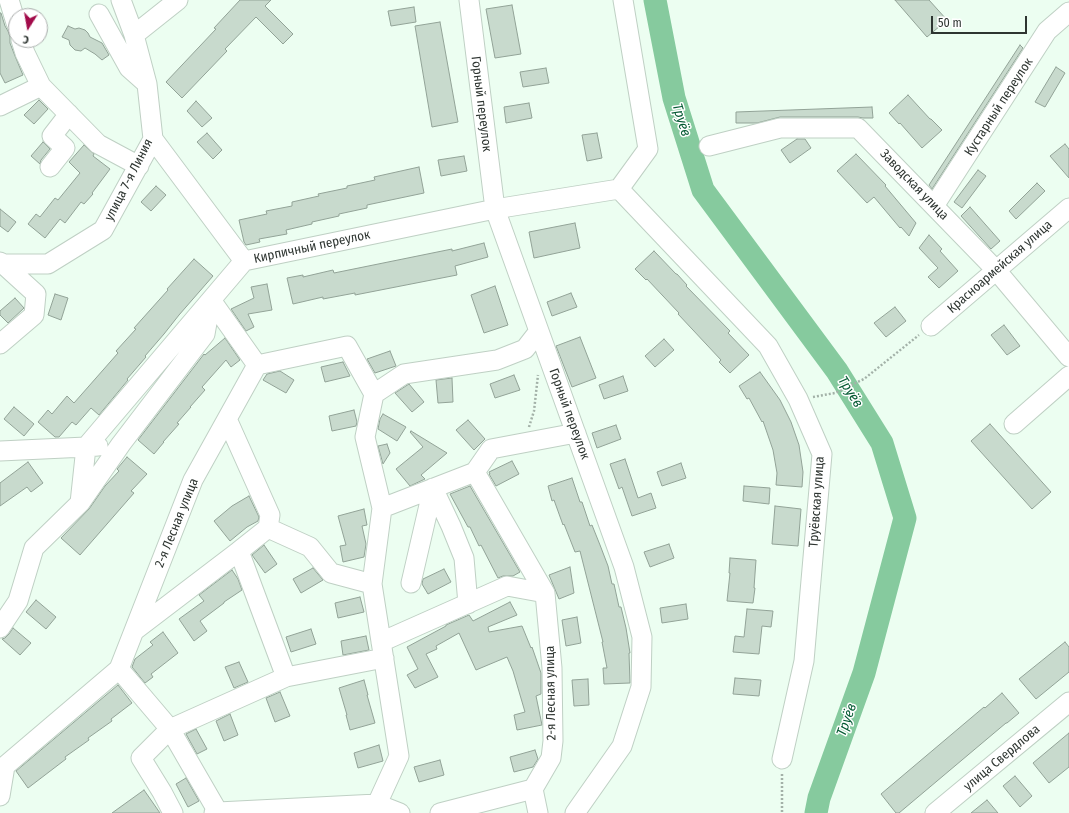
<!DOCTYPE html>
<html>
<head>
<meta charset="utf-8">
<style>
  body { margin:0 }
  #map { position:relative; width:1069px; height:813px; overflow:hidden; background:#ecfef1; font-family:"Fira Sans Condensed",sans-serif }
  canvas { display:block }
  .north { position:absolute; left:8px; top:8px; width:40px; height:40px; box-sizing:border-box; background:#fff; border:1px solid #abaead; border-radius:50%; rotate:191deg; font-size:11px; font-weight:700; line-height:16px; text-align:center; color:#2e3531 }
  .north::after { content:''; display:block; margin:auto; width:14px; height:18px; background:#a20b4a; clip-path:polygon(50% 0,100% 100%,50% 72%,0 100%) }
  .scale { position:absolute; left:931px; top:16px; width:96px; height:18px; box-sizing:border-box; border:2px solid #2e3531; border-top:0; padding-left:5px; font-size:12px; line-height:14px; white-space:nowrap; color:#2e3531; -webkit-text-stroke:3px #fff; paint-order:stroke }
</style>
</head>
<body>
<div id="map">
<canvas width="1069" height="813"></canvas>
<div class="north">С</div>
<div class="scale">50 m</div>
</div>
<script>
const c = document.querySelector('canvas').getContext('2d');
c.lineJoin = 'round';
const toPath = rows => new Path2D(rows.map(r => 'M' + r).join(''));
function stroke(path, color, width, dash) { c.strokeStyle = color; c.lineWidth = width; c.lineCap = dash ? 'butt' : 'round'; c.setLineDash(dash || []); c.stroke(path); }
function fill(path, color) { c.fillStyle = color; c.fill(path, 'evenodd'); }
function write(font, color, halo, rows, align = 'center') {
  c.font = font + ' "Fira Sans Condensed",sans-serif'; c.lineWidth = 3; c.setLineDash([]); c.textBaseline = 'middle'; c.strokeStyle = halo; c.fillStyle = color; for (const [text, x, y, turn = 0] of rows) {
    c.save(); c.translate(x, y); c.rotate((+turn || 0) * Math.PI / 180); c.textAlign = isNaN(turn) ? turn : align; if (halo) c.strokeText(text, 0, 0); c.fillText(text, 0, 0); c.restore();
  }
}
const river = toPath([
  [655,0,674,98,703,190,837,371,882,443,905,518,864,673,819,798,816,813]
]);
const building = toPath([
  [240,0,271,0,265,6,293,34,283,44,256,17,225,49,227,51,182,98,166,82,216,29,214,28,240,0],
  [895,0,929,0,947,20,927,37,895,0],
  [512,5,521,54,495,58,486,9,512,5],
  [414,7,416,22,391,26,388,11,414,7],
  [0,13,1,13,5,26,8,31,10,37,10,43,15,56,23,75,5,83,0,73,0,13],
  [440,22,458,122,432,127,415,26,440,22],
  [68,26,75,29,79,28,85,30,88,33,90,37,102,43,109,55,102,60,95,54,85,48,81,51,75,50,70,45,69,40,62,37,68,26],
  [1020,45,1023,48,932,189,929,185,1020,45],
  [1056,67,1065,73,1045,107,1035,102,1056,67],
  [546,68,549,83,523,87,520,72,546,68],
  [908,95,930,119,931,119,942,130,922,148,900,123,899,124,889,113,908,95],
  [39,100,48,109,34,124,24,115,39,100],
  [196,101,212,118,202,127,187,111,196,101],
  [529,103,532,118,506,123,504,107,529,103],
  [872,107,873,118,863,118,858,117,780,117,757,123,736,123,736,112,872,107],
  [207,133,222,150,213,159,197,142,207,133],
  [597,133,602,158,587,161,582,135,597,133],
  [797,139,805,139,811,148,790,163,781,150,797,139],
  [43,142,50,149,41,160,40,164,31,156,43,142],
  [1065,144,1069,149,1069,178,1050,156,1065,144],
  [84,145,94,154,93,156,110,169,92,193,93,194,84,204,81,202,65,223,60,219,45,238,28,224,36,214,40,217,55,198,58,200,80,173,69,162,84,145],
  [856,154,886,185,885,186,916,223,909,236,901,227,900,228,874,197,867,203,837,171,856,154],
  [464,156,467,171,441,176,438,160,464,156],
  [419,167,424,193,367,205,367,208,339,214,339,216,312,222,312,224,286,230,287,234,259,239,260,242,246,245,244,242,239,220,267,214,266,211,292,206,292,202,319,196,318,194,347,188,347,186,375,180,374,177,419,167],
  [978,170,986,176,962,208,954,202,978,170],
  [1037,183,1045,191,1016,219,1009,211,1037,183],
  [156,186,166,195,151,211,141,202,156,186],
  [970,207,1000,241,991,249,961,216,970,207],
  [0,209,16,222,8,232,0,226,0,209],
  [575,223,580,248,534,258,529,232,575,223],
  [929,235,942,249,940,251,958,271,939,288,928,277,938,268,919,248,929,235],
  [484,243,488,257,455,266,457,275,355,295,355,293,323,299,323,297,293,304,287,278,303,275,303,277,333,270,334,273,452,249,452,251,484,243],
  [654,251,676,274,677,274,687,285,686,286,730,331,728,333,749,355,730,373,719,362,721,360,678,314,679,313,647,279,646,280,635,269,654,251],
  [194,259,213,276,179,315,164,334,145,356,146,357,127,379,128,380,99,415,91,408,76,425,72,422,59,437,55,437,38,422,48,410,52,414,67,396,74,403,118,353,116,351,136,329,134,328,168,290,167,289,194,259],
  [267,284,272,310,248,314,254,327,246,331,231,309,254,298,251,287,267,284],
  [495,286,508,325,484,333,471,295,495,286],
  [571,293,577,307,552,316,547,302,571,293],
  [55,294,68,298,61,320,48,315,55,294],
  [15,298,24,308,8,323,0,315,0,311,15,298],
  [895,307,906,321,886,337,874,323,895,307],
  [1004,325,1020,346,1007,355,991,335,1004,325],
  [580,337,596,378,572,387,556,346,580,337],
  [225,338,240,360,231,367,226,360,202,387,205,390,190,407,191,407,177,423,179,424,163,442,164,442,154,454,138,440,204,354,205,355,225,338],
  [664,339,674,350,655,367,645,356,664,339],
  [390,351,396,366,375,373,367,359,390,351],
  [343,362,350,376,325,382,321,367,343,362],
  [280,371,294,380,286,393,263,380,267,374,280,371],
  [760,372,780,400,791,422,799,445,803,472,802,487,776,485,777,473,773,450,763,421,762,422,749,398,747,399,739,386,760,372],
  [514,375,520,390,495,398,490,384,514,375],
  [623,376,628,391,604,399,599,385,623,376],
  [452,378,453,402,438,403,436,380,452,378],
  [409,384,424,402,412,412,395,393,409,384],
  [14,407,34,424,24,436,4,419,14,407],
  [354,410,357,422,356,426,332,431,329,416,354,410],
  [383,414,406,427,397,441,378,429,380,419,383,414],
  [468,420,485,439,474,450,456,430,468,420],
  [990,424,1051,492,1032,509,971,441,990,424],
  [616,425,621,439,597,448,592,433,616,425],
  [411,431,447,453,421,475,425,479,410,486,396,469,423,447,410,432,411,431],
  [387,444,390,453,383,464,378,446,387,444],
  [127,457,147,474,131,491,134,493,80,555,61,538,89,509,105,486,119,471,117,469,127,457],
  [625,459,638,498,651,493,656,508,632,516,622,487,619,489,610,464,625,459],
  [512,461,519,474,496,486,489,474,490,474,489,472,512,461],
  [28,462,43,483,31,492,27,487,0,506,0,483,28,462],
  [681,463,686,478,662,486,657,472,681,463],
  [572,478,580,502,582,502,590,526,592,525,600,545,608,566,612,584,614,584,619,607,621,607,626,628,630,653,629,653,630,683,604,684,603,668,607,668,602,642,603,642,580,551,575,552,564,524,563,525,554,500,552,501,548,486,572,478],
  [470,486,520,572,513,576,503,576,498,578,481,545,479,546,470,527,468,527,450,494,470,486],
  [744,486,770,488,769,504,743,501,744,486],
  [249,496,259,517,258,521,247,527,230,541,214,521,232,506,249,496],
  [775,506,801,509,798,546,772,544,775,506],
  [364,509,367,525,362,526,366,544,364,557,343,562,340,546,346,545,338,516,364,509],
  [669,544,674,558,650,567,644,552,669,544],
  [264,545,277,564,265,573,252,555,264,545],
  [730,558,756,560,754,588,755,588,753,603,727,601,730,573,729,573,730,558],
  [570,567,574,593,559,599,549,575,570,567],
  [313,568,323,580,301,593,293,579,313,568],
  [444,569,451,582,428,594,422,584,423,579,444,569],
  [232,570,238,579,242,590,224,602,224,603,200,621,207,631,194,641,179,619,204,601,199,595,232,570],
  [360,597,364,612,338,618,335,603,360,597],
  [36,600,56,617,46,629,26,612,36,600],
  [510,602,517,615,488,627,489,632,522,626,531,648,532,647,541,673,541,694,536,696,542,725,517,730,514,715,525,712,513,671,507,657,476,670,459,633,436,646,437,649,426,654,438,677,415,688,407,675,418,669,407,647,446,626,446,625,469,615,473,621,510,602],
  [686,604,688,619,662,623,660,608,686,604],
  [747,609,773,611,771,627,762,626,759,654,733,652,735,636,744,637,747,609],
  [577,617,581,643,566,646,562,620,577,617],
  [13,628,31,643,20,655,2,639,5,638,9,634,13,628],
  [311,629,316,644,291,652,286,637,311,629],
  [163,632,178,653,151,674,153,677,145,683,132,667,135,659,153,645,150,642,163,632],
  [366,636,369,650,343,655,341,641,366,636],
  [1065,642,1069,647,1069,672,1036,699,1019,679,1065,642],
  [239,662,248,682,234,688,225,667,239,662],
  [735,678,761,680,759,696,733,694,735,678],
  [588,679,589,705,574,706,572,680,588,679],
  [364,680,368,695,367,695,375,723,350,730,346,715,347,715,339,688,364,680],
  [118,685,132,703,111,719,112,721,88,738,89,740,65,757,66,759,28,788,16,771,118,685],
  [280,692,290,716,275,722,266,698,280,692],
  [1002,693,1019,713,1007,723,1006,723,899,813,896,813,881,794,984,707,985,708,1002,693],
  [230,714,238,735,224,741,216,721,230,714],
  [196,729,207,749,197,754,186,734,196,729],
  [1069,733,1069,767,1049,783,1033,763,1069,733],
  [379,745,383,761,358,768,354,753,379,745],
  [535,750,538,759,533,767,514,772,510,757,535,750],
  [440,760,444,775,419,782,414,767,440,760],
  [1015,776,1032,796,1020,807,1003,786,1015,776],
  [186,778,199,801,188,807,176,784,186,778],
  [144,790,160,813,112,813,144,790],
  [987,800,998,813,971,813,987,800]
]);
const path = toPath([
  [813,397,835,393,864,379,919,335],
  [529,427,534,411,538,375],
  [782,774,782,813]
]);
const minor = toPath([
  [9,0,16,23],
  [469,0,495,209,624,567,642,637,641,687,622,746,575,813],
  [99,14,129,68,147,84],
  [134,35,178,0],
  [21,40,25,53,41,86,98,144,139,166],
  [0,106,41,86],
  [153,139,244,261],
  [709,146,780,128,858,128,996,270,1069,357],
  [50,167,65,148,52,136,69,114],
  [619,189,768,346,798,399,822,454,804,661,782,759],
  [619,189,648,149,623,0],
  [934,206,1047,31,1069,12],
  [0,262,3,264,48,264,103,230,153,139,147,84,134,35,121,0],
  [931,326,1069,208],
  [0,344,34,315,36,294,3,264],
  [374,394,404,374,497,360,525,349,539,331],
  [227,419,270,515,268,528,239,551,286,677],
  [1014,424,1069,376],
  [0,451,86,447,244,261,495,209,619,189],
  [80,503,121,444,205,334,211,300],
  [382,508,475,472],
  [268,528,310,547,331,573,372,584],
  [411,583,433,488,451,526,464,558,468,604],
  [0,628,18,601,34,548,80,503,86,447,98,446],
  [134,631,239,551],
  [381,642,507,586,545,593],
  [119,669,170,729,218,812],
  [533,789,551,758,553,741,552,668,545,593,475,472,491,449,576,433],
  [0,796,5,766,119,669,193,480,257,365,211,300],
  [377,804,400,813],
  [173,813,162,792,141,758,170,729,286,677,384,658],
  [214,813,218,812,377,804,399,756,372,584,382,508,365,437,374,394,347,346,257,365],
  [440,813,533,789,538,813],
  [935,813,1069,702]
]);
const streetNames = [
  ["Горный переулок",481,104,83],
  ["Кустарный переулок",999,107,-57],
  ["улица 7-я Линия",129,180,-63],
  ["Заводская улица",914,185,46],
  ["Кирпичный переулок",312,247,-12],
  ["Красноармейская улица",1000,267,-41],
  ["Горный переулок",569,414,70],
  ["Труёвская улица",817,502,-86],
  ["2-я Лесная улица",177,523,-68],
  ["2-я Лесная улица",551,693,-91],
  ["улица Свердлова",1002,758,-40]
];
const waterNames = [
  ["Труёв",681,120,73],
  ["Труёв",850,392,58],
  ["Труёв",847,720,-70]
];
stroke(river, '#86ca9e', 23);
fill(building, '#c8dacd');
stroke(building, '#92a397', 1);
stroke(minor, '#bfd0c4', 21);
stroke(path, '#a3b1a8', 2.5, [2, 2]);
stroke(minor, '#fff', 19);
write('13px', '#2e3531', '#fff', streetNames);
write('italic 14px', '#055a33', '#fff', waterNames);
</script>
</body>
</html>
